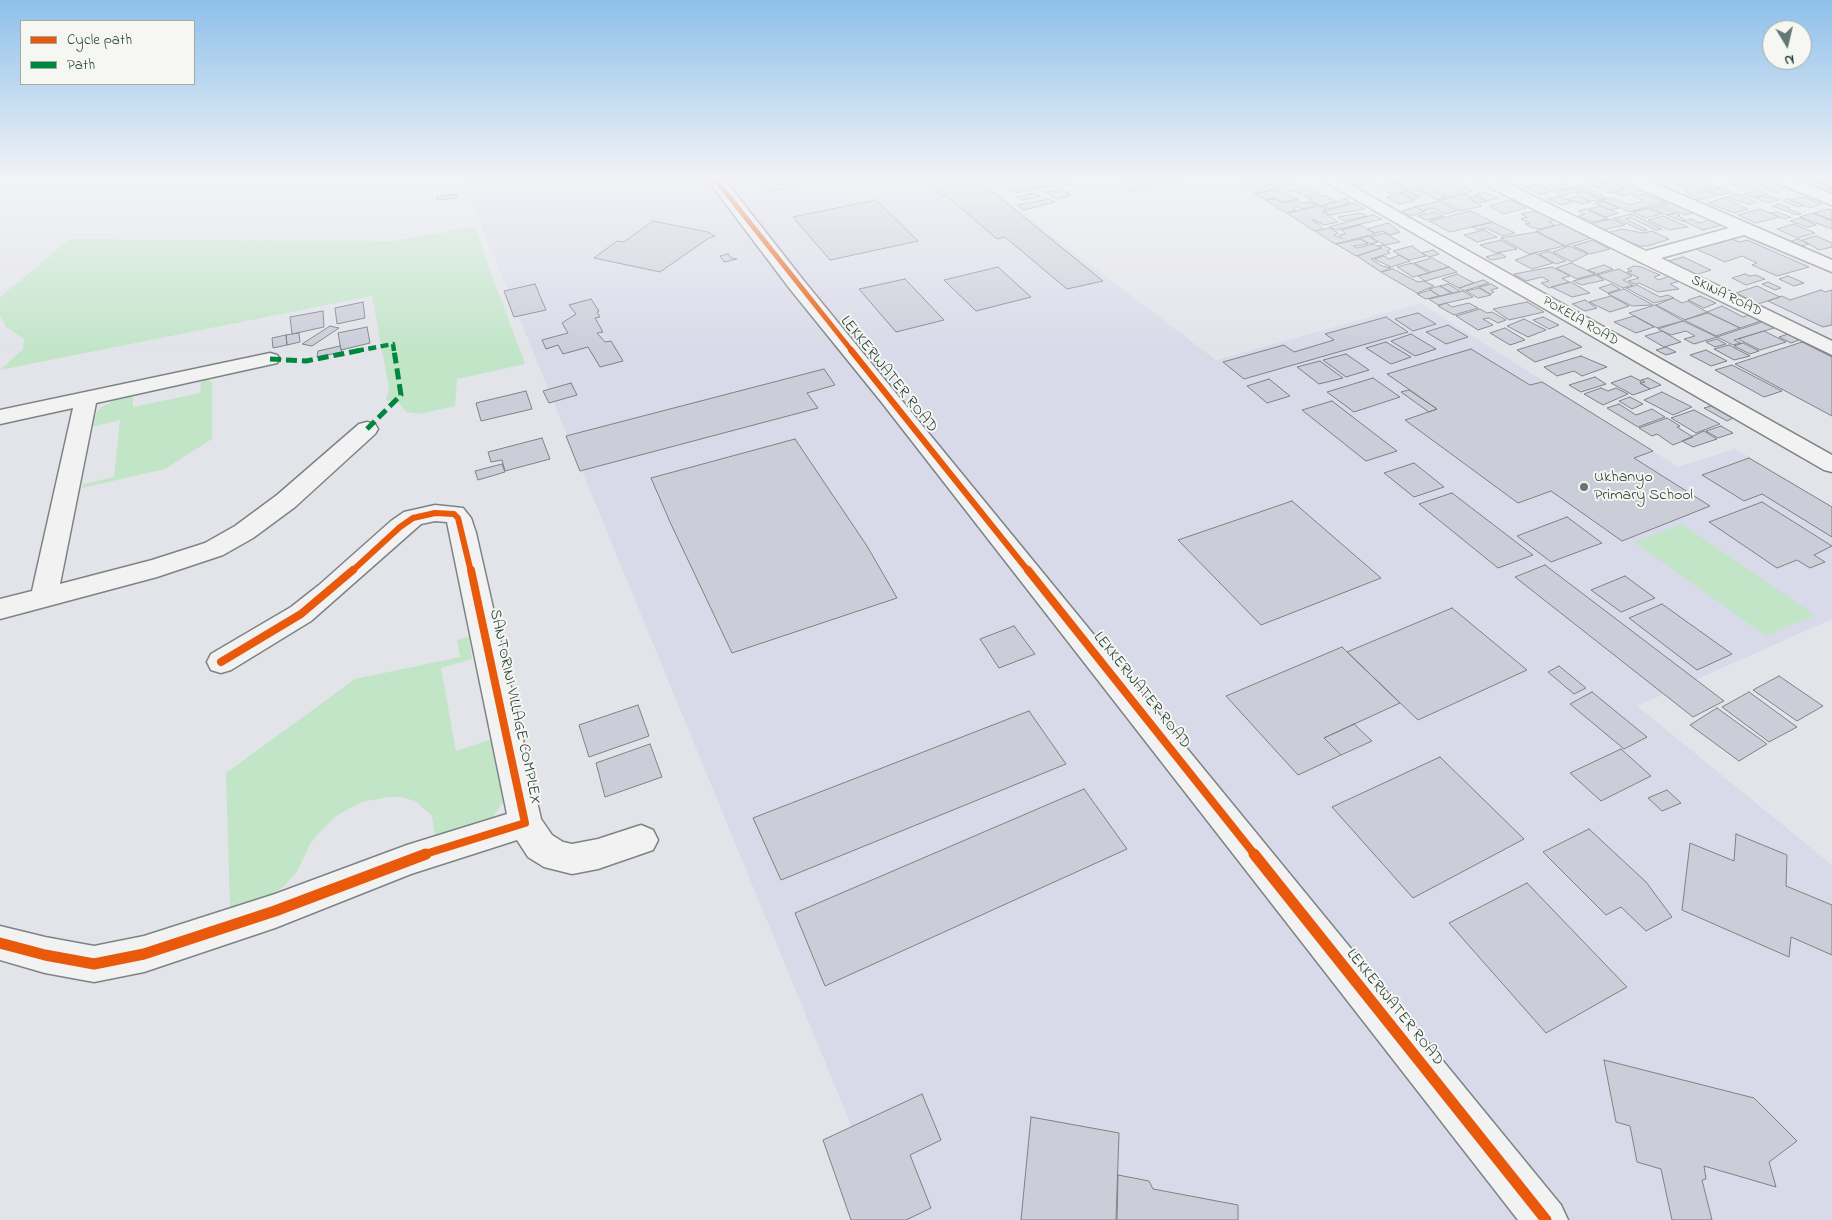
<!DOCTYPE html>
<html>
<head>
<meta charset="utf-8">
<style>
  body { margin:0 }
  #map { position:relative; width:1832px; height:1220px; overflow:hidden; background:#e3e4ea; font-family:"Indie Flower",sans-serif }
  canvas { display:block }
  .legend { position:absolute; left:20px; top:20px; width:175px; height:65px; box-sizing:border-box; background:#f6f6f2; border:1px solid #a0aca6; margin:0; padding:6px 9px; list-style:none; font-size:15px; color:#1f3d34 }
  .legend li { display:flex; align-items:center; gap:10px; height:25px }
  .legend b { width:25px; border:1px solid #a0aca6 }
  .north { position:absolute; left:1762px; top:20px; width:50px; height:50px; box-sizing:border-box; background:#f6f6f2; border:1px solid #a0aca6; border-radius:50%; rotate:171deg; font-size:14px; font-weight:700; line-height:20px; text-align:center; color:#1f3d34 }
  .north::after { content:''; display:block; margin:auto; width:18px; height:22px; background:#647774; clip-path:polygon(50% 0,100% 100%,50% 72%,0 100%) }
</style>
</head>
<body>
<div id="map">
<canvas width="1832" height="1220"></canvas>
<ul class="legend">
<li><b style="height:6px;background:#e8590c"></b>Cycle path</li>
<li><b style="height:6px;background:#00873e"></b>Path</li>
</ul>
<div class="north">N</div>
</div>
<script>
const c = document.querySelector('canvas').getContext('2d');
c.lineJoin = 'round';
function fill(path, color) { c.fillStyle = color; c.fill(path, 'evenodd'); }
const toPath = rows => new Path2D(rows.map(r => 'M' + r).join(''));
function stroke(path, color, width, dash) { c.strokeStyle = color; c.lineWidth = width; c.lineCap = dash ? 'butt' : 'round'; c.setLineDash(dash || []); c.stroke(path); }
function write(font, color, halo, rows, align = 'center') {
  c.font = font + ' "Indie Flower",sans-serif'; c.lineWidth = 4; c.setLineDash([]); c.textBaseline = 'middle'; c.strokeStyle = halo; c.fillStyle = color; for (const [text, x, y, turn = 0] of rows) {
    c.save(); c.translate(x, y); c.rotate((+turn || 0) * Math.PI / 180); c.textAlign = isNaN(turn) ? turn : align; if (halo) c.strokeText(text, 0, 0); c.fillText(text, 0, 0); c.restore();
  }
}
const built = toPath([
  [462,179,982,179,1021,212,1216,360,1421,303,1678,467,1735,449,1832,507,1832,619,1637,706,1832,865,1832,1220,890,1220]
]);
const green = toPath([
  [474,226,525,364,457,379,455,406,419,414,406,412,400,404,386,400,389,388,372,296,0,370,23,349,24,339,6,327,0,315,0,297,70,239,394,241],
  [207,379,212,382,212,439,165,469,82,488,83,484,114,477,120,420,92,427,93,418,100,408,113,401,133,395,133,407,200,393,201,381],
  [1682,524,1815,615,1766,636,1634,542],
  [469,636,472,659,441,668,456,751,492,739,505,799,492,818,435,837,432,816,415,801,401,797,389,797,361,802,336,816,319,833,310,844,297,872,283,887,270,896,230,910,226,773,355,679,460,657,457,640]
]);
const building = toPath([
  [759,179,800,179,805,184,771,191,759,179],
  [923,179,977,179,1103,281,1067,289,1005,237,997,239,946,195,942,196,923,179],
  [985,179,1000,179,1004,183,992,185,985,179],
  [1030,179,1055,179,1043,182,1049,186,1015,193,1004,185,1030,179],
  [1067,179,1073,184,1055,188,1049,183,1067,179],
  [1126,179,1185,179,1131,191,1123,185,1126,179],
  [1259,179,1269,182,1252,186,1257,188,1273,184,1280,187,1255,194,1238,184,1259,179],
  [1271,179,1290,179,1297,183,1283,186,1271,179],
  [1351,179,1362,185,1354,187,1342,180,1351,179],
  [1352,179,1379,179,1380,180,1362,184,1352,179],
  [1408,179,1423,188,1410,191,1390,180,1408,179],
  [1423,179,1436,179,1441,182,1423,187,1414,181,1423,179],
  [1610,179,1623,179,1626,181,1622,182,1645,190,1623,196,1614,192,1626,189,1603,181,1610,179],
  [1662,179,1670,183,1659,185,1650,181,1662,179],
  [1687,179,1700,185,1685,188,1670,181,1687,179],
  [1692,179,1707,179,1713,182,1703,184,1692,179],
  [1734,179,1758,179,1755,181,1766,185,1747,190,1726,181,1734,179],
  [1804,179,1811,179,1832,189,1823,192,1797,181,1804,179],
  [1811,179,1832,179,1832,187,1811,179],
  [1457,181,1466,186,1463,186,1473,191,1465,193,1447,183,1457,181],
  [1601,181,1607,184,1594,187,1587,184,1601,181],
  [1394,183,1408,191,1390,194,1376,186,1394,183],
  [1564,183,1572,187,1559,190,1551,186,1564,183],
  [1611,183,1626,189,1609,193,1595,187,1611,183],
  [1446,184,1463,193,1448,197,1432,188,1446,184],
  [1537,184,1553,191,1541,195,1524,187,1537,184],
  [1779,184,1787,187,1776,193,1764,188,1779,184],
  [1710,185,1720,188,1710,191,1699,188,1710,185],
  [1306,186,1320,193,1306,197,1292,190,1306,186],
  [1583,186,1607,198,1602,199,1576,187,1583,186],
  [1287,187,1292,191,1283,193,1299,199,1283,202,1274,198,1264,199,1255,194,1287,187],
  [1427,188,1446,198,1437,200,1425,193,1418,196,1410,192,1427,188],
  [1574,188,1581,191,1560,196,1554,192,1574,188],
  [1699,188,1717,195,1700,200,1684,191,1699,188],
  [1720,188,1731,192,1721,195,1711,191,1720,188],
  [1062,189,1071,195,1056,199,1047,192,1062,189],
  [1758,190,1768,194,1755,198,1744,194,1758,190],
  [1408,192,1420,198,1413,199,1401,193,1408,192],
  [1485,192,1498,198,1487,201,1474,195,1485,192],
  [1584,192,1602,200,1590,201,1576,193,1584,192],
  [1035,193,1040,196,1022,200,1017,197,1035,193],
  [457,194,457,198,437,200,437,196,457,194],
  [1401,194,1414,201,1399,204,1386,197,1401,194],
  [1466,194,1472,197,1467,198,1482,206,1460,211,1441,200,1466,194],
  [1643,194,1666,202,1629,212,1602,200,1612,198,1629,205,1644,201,1633,196,1643,194],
  [1738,194,1756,202,1748,204,1725,197,1738,194],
  [1324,195,1337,202,1320,206,1308,199,1324,195],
  [1477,196,1487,201,1479,203,1469,198,1477,196],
  [1560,196,1573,202,1561,205,1548,199,1560,196],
  [1577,196,1590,202,1581,204,1569,199,1577,196],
  [1761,197,1771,197,1779,200,1768,203,1756,198,1761,197],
  [1802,197,1822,204,1810,208,1791,200,1802,197],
  [1723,198,1748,209,1734,213,1708,203,1723,198],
  [1050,199,1055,202,1024,210,1017,205,1050,199],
  [1274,199,1283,203,1297,200,1303,203,1310,202,1317,205,1302,209,1296,206,1292,208,1296,210,1286,213,1265,200,1274,199],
  [1346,199,1350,202,1346,203,1348,204,1330,209,1323,205,1346,199],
  [1788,199,1804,206,1798,207,1783,201,1788,199],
  [876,200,918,241,830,260,793,217,876,200],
  [1511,200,1526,208,1504,214,1489,206,1511,200],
  [1439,201,1457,211,1445,214,1433,208,1423,211,1415,207,1439,201],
  [1602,201,1619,208,1611,210,1595,203,1602,201],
  [1673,202,1697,212,1685,215,1661,205,1673,202],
  [1354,203,1365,209,1330,215,1324,211,1354,203],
  [1779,204,1790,208,1788,209,1801,214,1797,215,1772,206,1779,204],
  [1320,206,1327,209,1322,211,1338,222,1324,225,1311,219,1324,229,1314,231,1287,213,1320,206],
  [1600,206,1618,213,1606,217,1588,209,1600,206],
  [1659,206,1675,213,1667,215,1651,208,1659,206],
  [1415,207,1425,212,1411,216,1402,211,1415,207],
  [1649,208,1661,214,1645,218,1633,212,1649,208],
  [1585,209,1608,219,1593,222,1579,216,1585,214,1578,211,1585,209],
  [1760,209,1779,217,1756,223,1738,215,1760,209],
  [1828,209,1832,210,1832,220,1814,213,1828,209],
  [1471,211,1493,222,1450,232,1429,221,1471,211],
  [1537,211,1554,220,1549,222,1555,225,1542,229,1533,228,1525,224,1530,223,1521,219,1527,217,1521,214,1537,211],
  [1434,212,1443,216,1426,220,1418,216,1434,212],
  [1777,212,1791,217,1784,219,1770,213,1777,212],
  [1361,213,1367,216,1344,221,1338,217,1361,213],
  [1675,213,1680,215,1678,216,1685,220,1682,221,1667,215,1675,213],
  [1812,213,1832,221,1832,229,1800,217,1812,213],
  [1632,214,1662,229,1656,230,1631,218,1626,219,1647,230,1643,231,1614,218,1632,214],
  [1373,215,1382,219,1336,230,1329,227,1373,215],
  [1663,216,1688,227,1669,230,1648,220,1663,216],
  [1800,218,1816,225,1808,227,1790,221,1800,218],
  [1612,219,1625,225,1602,230,1588,224,1612,219],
  [1692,219,1700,223,1709,220,1722,225,1703,230,1683,221,1692,219],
  [653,221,708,232,715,236,709,238,660,272,594,258,617,241,624,242,653,221],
  [1492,222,1515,233,1503,236,1486,228,1478,230,1472,227,1492,222],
  [1388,223,1400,232,1390,235,1383,231,1375,233,1367,229,1388,223],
  [1565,223,1594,237,1565,246,1536,231,1565,223],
  [1794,224,1815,233,1797,238,1777,229,1794,224],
  [1360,225,1375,234,1335,244,1315,231,1330,228,1338,233,1334,235,1340,238,1342,238,1339,235,1346,234,1341,230,1360,225],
  [1622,229,1643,233,1652,231,1669,239,1648,246,1639,246,1608,233,1622,229],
  [1484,230,1497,237,1477,242,1464,235,1484,230],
  [1536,232,1565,246,1529,254,1501,238,1536,232],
  [1385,233,1400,242,1385,245,1370,237,1385,233],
  [1368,236,1378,242,1370,244,1360,238,1368,236],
  [1816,236,1832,243,1832,247,1819,250,1802,240,1816,236],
  [1729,238,1739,242,1747,240,1809,267,1777,276,1752,265,1757,263,1742,256,1725,262,1694,248,1729,238],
  [1360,239,1368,244,1353,246,1357,248,1374,244,1381,248,1356,256,1336,244,1360,239],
  [1798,239,1809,244,1798,247,1788,242,1798,239],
  [1501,240,1517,249,1496,253,1480,245,1501,240],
  [1593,240,1610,249,1590,254,1573,246,1593,240],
  [1383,245,1391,249,1387,251,1390,253,1371,259,1382,266,1391,268,1381,272,1357,256,1382,248,1378,246,1383,245],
  [1412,246,1426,256,1409,260,1393,251,1412,246],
  [1569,246,1588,254,1572,262,1553,252,1569,246],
  [1433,250,1439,254,1429,257,1422,253,1433,250],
  [1549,251,1566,261,1556,264,1539,254,1549,251],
  [1500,253,1506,257,1492,260,1486,257,1500,253],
  [1535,253,1553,263,1532,269,1515,260,1535,253],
  [728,254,731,258,737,259,724,262,720,256,728,254],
  [1399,255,1410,261,1391,267,1374,259,1384,256,1389,259,1399,255],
  [1683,257,1711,270,1695,275,1669,261,1683,257],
  [1432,258,1449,267,1431,272,1414,263,1432,258],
  [1412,263,1429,273,1413,277,1397,267,1412,263],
  [1571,263,1595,274,1577,279,1556,268,1571,263],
  [1604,265,1613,269,1597,274,1588,270,1604,265],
  [1634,266,1641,267,1660,275,1654,277,1658,280,1670,276,1680,281,1670,284,1679,289,1658,292,1639,283,1635,284,1628,281,1639,278,1627,272,1632,271,1627,269,1634,266],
  [998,267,1031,297,976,311,944,280,998,267],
  [1449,267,1457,272,1425,281,1418,276,1449,267],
  [1552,267,1570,276,1562,278,1569,282,1549,288,1541,283,1549,281,1542,277,1526,281,1514,274,1552,267],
  [1393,269,1418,282,1424,281,1434,286,1417,293,1381,272,1393,269],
  [1619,269,1632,276,1623,280,1633,285,1623,288,1597,275,1619,269],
  [1457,274,1474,283,1459,288,1442,279,1457,274],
  [1745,274,1750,276,1756,275,1765,279,1746,285,1732,278,1745,274],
  [1596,275,1604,280,1582,285,1573,281,1596,275],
  [1788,276,1804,283,1794,286,1779,279,1788,276],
  [905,279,944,320,896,332,859,289,905,279],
  [1483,280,1489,283,1464,291,1459,288,1483,280],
  [1571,282,1590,293,1572,297,1551,287,1571,282],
  [1768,282,1781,288,1775,290,1762,284,1768,282],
  [535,284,546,310,514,317,504,291,535,284],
  [1448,284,1460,291,1453,293,1440,286,1448,284],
  [1491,284,1498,288,1491,290,1494,292,1490,294,1479,287,1491,284],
  [1611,284,1620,289,1608,293,1599,288,1611,284],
  [1637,285,1660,297,1668,295,1674,298,1654,303,1626,288,1637,285],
  [1440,286,1451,293,1440,296,1429,289,1440,286],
  [1757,286,1780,297,1758,304,1736,293,1757,286],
  [1479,288,1491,295,1478,298,1466,291,1479,288],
  [1624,289,1653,305,1632,306,1608,294,1624,289],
  [1430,290,1439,296,1426,299,1417,294,1430,290],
  [1821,290,1825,292,1832,290,1832,325,1823,327,1768,301,1782,296,1790,300,1821,290],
  [1463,291,1473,297,1438,305,1429,299,1463,291],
  [1611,296,1629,306,1610,312,1589,302,1611,296],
  [1700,296,1716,303,1704,308,1688,300,1700,296],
  [1673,298,1682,303,1688,301,1707,312,1685,320,1656,305,1673,298],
  [591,299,599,311,597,312,600,317,595,318,603,332,597,333,605,342,611,341,623,361,600,367,588,347,563,354,558,345,546,349,542,340,568,333,562,323,576,314,569,305,591,299],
  [1585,300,1597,308,1585,311,1572,304,1585,300],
  [363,302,365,318,337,324,335,308,363,302],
  [1527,302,1544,312,1509,320,1493,309,1527,302],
  [1446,303,1452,307,1469,303,1478,308,1454,315,1438,306,1446,303],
  [1655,305,1683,321,1657,328,1629,313,1655,305],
  [1722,306,1743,317,1749,315,1761,321,1740,328,1707,312,1722,306],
  [1480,309,1487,313,1492,312,1506,320,1498,323,1489,318,1483,319,1493,325,1478,330,1456,316,1480,309],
  [323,311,324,327,292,334,290,317,323,311],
  [1418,313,1436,324,1413,331,1395,319,1418,313],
  [1708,313,1740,328,1716,336,1684,320,1708,313],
  [1634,316,1654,327,1636,333,1614,322,1634,316],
  [1386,317,1408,332,1244,379,1223,362,1284,345,1294,352,1334,340,1325,334,1386,317],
  [1543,317,1559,325,1549,329,1533,320,1543,317],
  [1524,319,1546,330,1528,337,1507,326,1524,319],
  [1683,321,1717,337,1694,344,1684,339,1695,336,1686,331,1671,335,1658,329,1683,321],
  [1762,322,1774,328,1734,340,1741,343,1733,345,1717,337,1762,322],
  [1448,325,1468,337,1446,344,1426,332,1448,325],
  [330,326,339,328,312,346,302,344,330,326],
  [367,327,370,343,341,350,338,333,367,327],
  [1505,328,1525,340,1510,345,1490,333,1505,328],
  [1662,331,1681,342,1664,347,1645,336,1662,331],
  [1764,331,1786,342,1760,350,1738,339,1764,331],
  [299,333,300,342,287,345,286,335,299,333],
  [1411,334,1436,349,1415,356,1391,341,1411,334],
  [1788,334,1799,340,1791,343,1779,337,1788,334],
  [286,335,287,345,273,348,272,338,286,335],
  [1563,336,1582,347,1535,362,1517,350,1563,336],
  [1717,339,1726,344,1715,347,1706,342,1717,339],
  [1386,342,1411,357,1391,364,1366,348,1386,342],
  [1802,342,1832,357,1832,416,1735,364,1802,342],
  [1743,343,1759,351,1750,354,1734,346,1743,343],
  [1729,345,1750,356,1734,360,1714,349,1729,345],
  [340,346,342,352,317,357,318,351,340,346],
  [1666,347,1676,352,1666,355,1656,350,1666,347],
  [1471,349,1530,385,1542,382,1653,451,1634,458,1710,506,1622,541,1551,491,1518,503,1405,420,1437,409,1387,374,1471,349],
  [1706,350,1727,361,1711,366,1690,355,1706,350],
  [1346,354,1369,370,1346,377,1323,360,1346,354],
  [1581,356,1607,367,1582,376,1574,371,1557,376,1544,367,1581,356],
  [1320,361,1343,378,1319,384,1297,367,1320,361],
  [1732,365,1782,391,1764,397,1715,370,1732,365],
  [824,369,835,385,807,393,818,408,580,471,566,436,824,369],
  [1631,376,1641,381,1640,383,1650,389,1633,395,1611,383,1631,376],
  [1595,377,1606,384,1581,392,1569,385,1595,377],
  [1373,378,1400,397,1354,412,1327,392,1373,378],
  [1648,378,1661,385,1650,389,1640,383,1645,382,1641,380,1648,378],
  [1269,379,1290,396,1267,403,1247,386,1269,379],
  [571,383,577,395,549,403,543,391,571,383],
  [1601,388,1608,391,1616,388,1628,394,1603,405,1584,394,1601,388],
  [1409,390,1437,409,1429,412,1401,392,1409,390],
  [526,391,532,409,481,421,476,403,526,391],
  [1662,392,1692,407,1673,415,1644,400,1662,392],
  [1630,397,1643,404,1632,409,1619,401,1630,397],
  [1332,401,1397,451,1366,461,1302,410,1332,401],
  [1619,404,1636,415,1652,409,1665,417,1638,427,1607,408,1619,404],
  [1711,406,1733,418,1727,421,1704,408,1711,406],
  [1694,410,1720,424,1696,433,1671,418,1694,410],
  [1667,418,1680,426,1677,427,1693,437,1673,445,1657,434,1652,436,1639,428,1667,418],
  [1721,426,1733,433,1718,438,1706,431,1721,426],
  [1704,431,1717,439,1693,447,1682,441,1704,431],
  [542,438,550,459,505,471,502,460,491,462,488,452,542,438],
  [795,439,867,546,897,598,732,653,670,522,651,478,795,439],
  [1749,458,1832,507,1832,537,1762,494,1744,501,1702,475,1749,458],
  [1414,463,1444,487,1414,497,1384,473,1414,463],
  [502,464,505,472,478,480,475,471,502,464],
  [1452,493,1533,555,1498,568,1419,504,1452,493],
  [1292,501,1381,578,1261,625,1178,540,1292,501],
  [1762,502,1832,546,1814,555,1825,562,1810,568,1797,560,1777,568,1709,522,1762,502],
  [1567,517,1602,543,1551,562,1517,536,1567,517],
  [1545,565,1724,701,1693,717,1515,577,1545,565],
  [1625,576,1655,598,1621,612,1591,590,1625,576],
  [1662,604,1732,654,1697,670,1629,618,1662,604],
  [1452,608,1527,670,1418,720,1347,652,1452,608],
  [1014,626,1035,654,999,668,980,639,1014,626],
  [1342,647,1400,703,1324,738,1341,755,1298,775,1226,696,1342,647],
  [1559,666,1586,688,1574,694,1548,672,1559,666],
  [1779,676,1823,706,1797,721,1753,690,1779,676],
  [1592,692,1647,737,1624,749,1570,704,1592,692],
  [1749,692,1797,727,1769,742,1722,707,1749,692],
  [638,705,649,736,589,757,579,725,638,705],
  [1717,708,1767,744,1739,761,1690,725,1717,708],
  [1029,711,1066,764,781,880,753,818,1029,711],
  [1354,724,1372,741,1341,755,1324,738,1354,724],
  [650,744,662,777,605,797,596,763,650,744],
  [1621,749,1651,776,1601,801,1570,773,1621,749],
  [1440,757,1524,839,1413,898,1332,807,1440,757],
  [1084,789,1127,849,825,986,795,913,1084,789],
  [1667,790,1681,803,1662,811,1648,798,1667,790],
  [1589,829,1646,882,1672,917,1646,931,1621,907,1606,915,1543,852,1589,829],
  [1736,834,1787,855,1786,886,1832,905,1832,955,1791,937,1789,957,1682,910,1690,843,1734,861,1736,834],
  [1527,883,1627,987,1546,1033,1449,923,1527,883],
  [1604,1060,1754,1098,1797,1141,1769,1162,1776,1187,1704,1166,1706,1179,1702,1180,1712,1220,1672,1220,1661,1169,1637,1162,1630,1126,1616,1122,1604,1060],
  [922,1094,941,1140,910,1155,931,1208,906,1220,851,1220,823,1140,922,1094],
  [1031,1117,1119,1133,1116,1220,1021,1220,1031,1117],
  [1118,1175,1149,1181,1153,1189,1238,1205,1238,1220,1117,1220,1118,1175]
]);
const minor = toPath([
  [707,179,724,179,804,281,1561,1205,1568,1220,1518,1220,883,404,790,289,707,179],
  [1320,179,1340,179,1832,455,1832,472,1824,470,1320,179],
  [1477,179,1498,179,1646,251,1729,228,1625,182,1623,179,1645,179,1832,260,1832,272,1744,235,1661,258,1832,341,1832,355,1638,261,1479,182,1477,179],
  [1772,179,1795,179,1832,194,1832,205,1774,182,1772,179],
  [270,353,277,355,280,359,277,363,96,403,60,584,152,560,205,543,235,526,277,495,359,424,367,422,375,424,378,429,375,434,295,507,253,538,223,555,157,577,0,619,0,599,32,591,73,408,0,424,0,410,270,353],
  [435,505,463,508,471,518,476,533,541,819,552,835,563,842,572,844,598,839,641,825,653,830,658,840,653,850,598,869,572,874,544,867,528,857,517,840,411,874,275,928,144,972,94,982,45,973,0,960,0,926,45,937,94,946,144,936,275,894,407,845,507,814,447,522,435,521,421,524,311,621,231,670,221,673,211,670,207,662,211,654,291,607,319,585,391,521,404,512,435,505]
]);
const quietFar1 = toPath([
  [356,351,393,344,394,351]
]);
const quiet = toPath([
  [270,359,306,361,362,350],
  [367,429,401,395,394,350]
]);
const cyclewayFar3 = toPath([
  [715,179,852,351]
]);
const cyclewayFar2 = toPath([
  [851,350,1029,572],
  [351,572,400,527,413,518,435,513,454,514,458,518,471,572]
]);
const cyclewayFar1 = toPath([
  [1028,570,1255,855],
  [221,662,301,614,353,570],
  [422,855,525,823,471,570]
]);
const cycleway = toPath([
  [1254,854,1546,1220],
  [0,943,45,955,94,964,144,954,275,911,426,854]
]);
const markers = [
  [1584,487,5,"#647774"]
];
const farStreetnames = [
  ["SKINA ROAD",1726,297,26],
  ["POKELA ROAD",1580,322,30]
];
const streetNames = [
  ["LEKKERWATER ROAD",888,375,51],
  ["LEKKERWATER ROAD",1141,691,51],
  ["SANTORINI VILLAGE COMPLEX",514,707,78],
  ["LEKKERWATER ROAD",1394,1008,51]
];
const poiNames = [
  ["Ukhanyo",1594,478],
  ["Primary School",1594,496]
];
fill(built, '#d9dae9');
fill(green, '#c2e5c8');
fill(building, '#cbcdd9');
stroke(building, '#7d8384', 1);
stroke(minor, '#7d8384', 3);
fill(minor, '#f2f2f2');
stroke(quietFar1, '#00873e', 4.5, [8, 4.5]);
stroke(quiet, '#00873e', 5, [11, 5]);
stroke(cyclewayFar3, '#e8590c', 5);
stroke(cyclewayFar2, '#e8590c', 6);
stroke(cyclewayFar1, '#e8590c', 8);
stroke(cycleway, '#e8590c', 11);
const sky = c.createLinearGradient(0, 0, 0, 350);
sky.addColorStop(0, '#8ec0ea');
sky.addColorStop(0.51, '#f2f3f6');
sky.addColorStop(1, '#f2f3f600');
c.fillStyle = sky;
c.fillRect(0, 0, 1832, 350);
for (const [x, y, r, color] of markers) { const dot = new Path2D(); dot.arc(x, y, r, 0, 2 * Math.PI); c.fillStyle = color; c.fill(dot); stroke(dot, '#f6f6f2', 2); }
write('14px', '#1f3d34', '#f6f6f2', farStreetnames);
write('16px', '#1f3d34', '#f6f6f2', streetNames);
write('16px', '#1f3d34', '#f6f6f2', poiNames, 'left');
</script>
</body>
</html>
